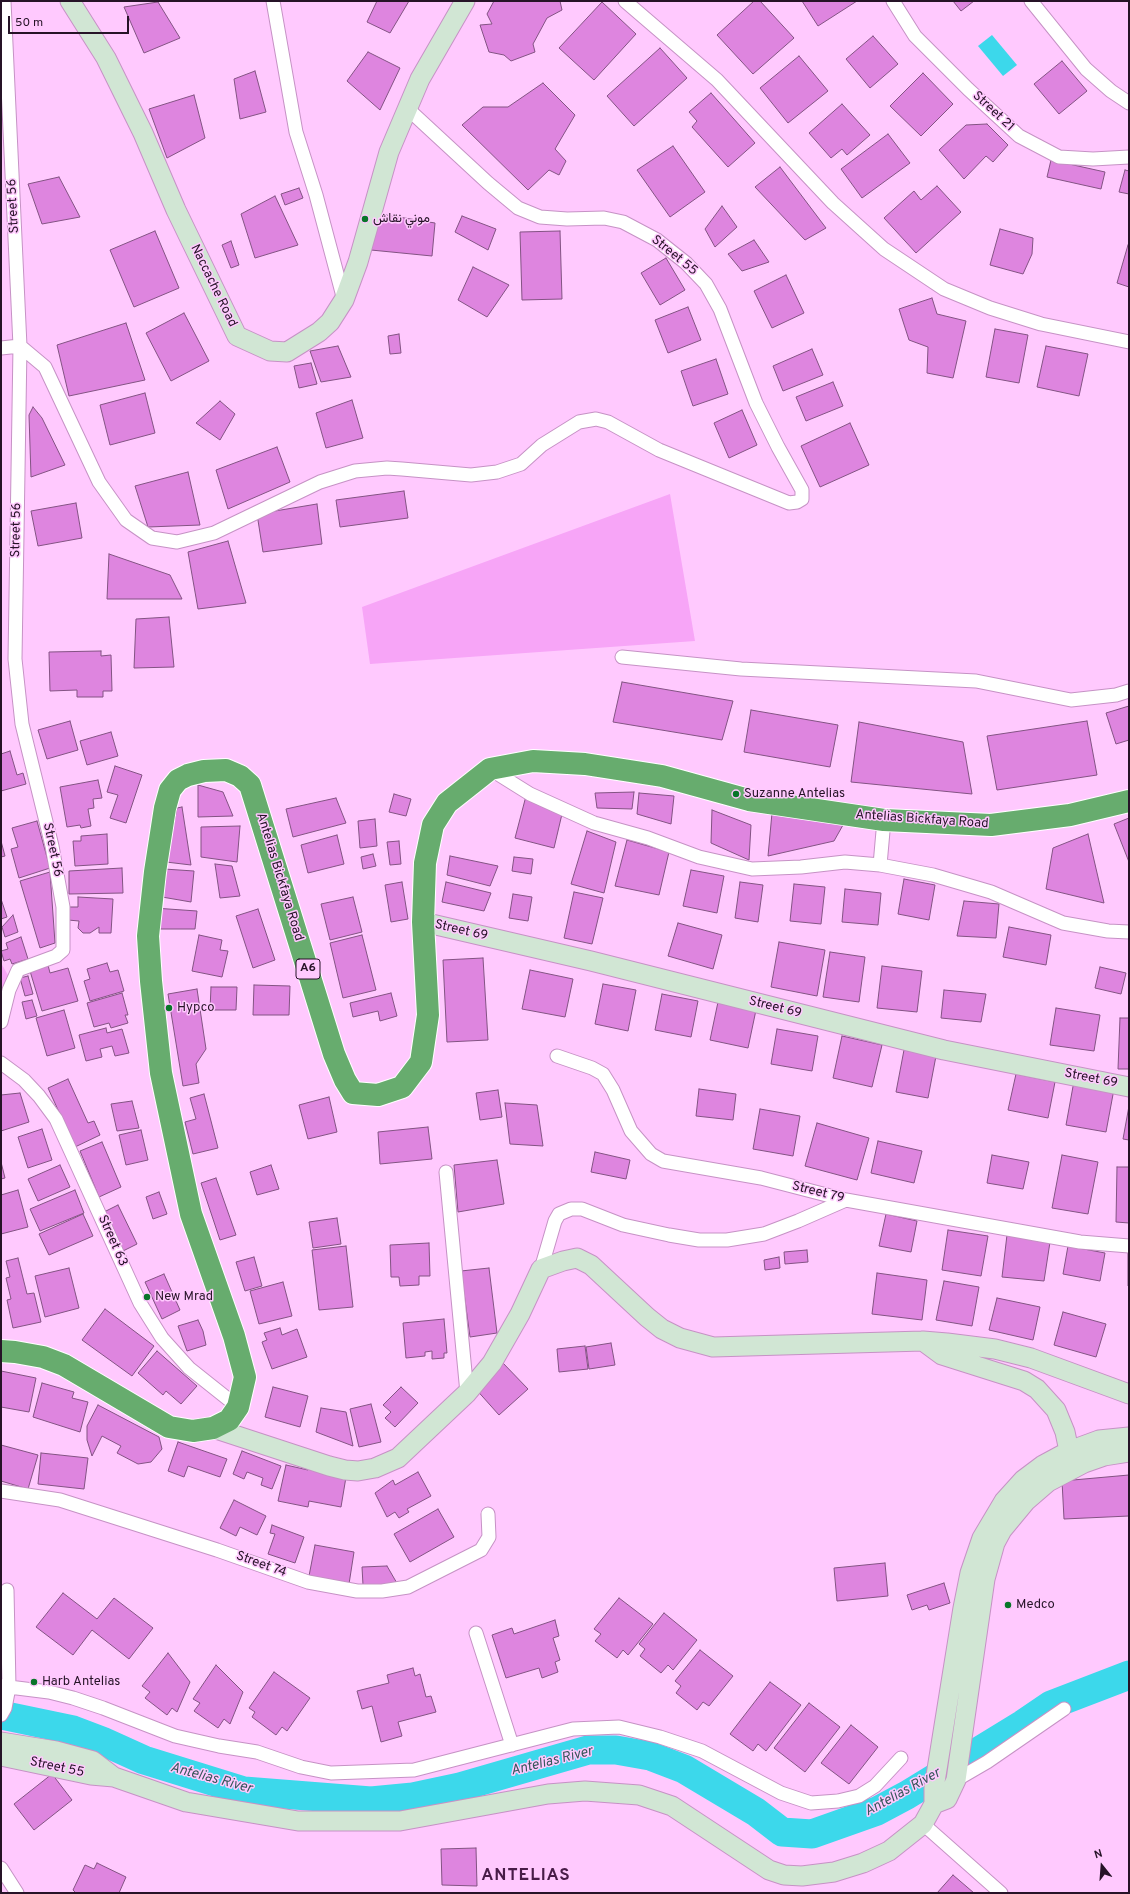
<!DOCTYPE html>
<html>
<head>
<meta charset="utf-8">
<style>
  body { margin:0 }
  #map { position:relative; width:1130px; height:1894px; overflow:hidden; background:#ffc9fe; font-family:Overpass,sans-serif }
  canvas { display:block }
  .frame { position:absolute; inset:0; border:2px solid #261327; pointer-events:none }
  .north { position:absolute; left:1082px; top:1846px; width:40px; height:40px; -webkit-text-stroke:3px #ffc9fe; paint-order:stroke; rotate:343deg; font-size:11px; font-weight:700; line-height:16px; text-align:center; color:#261327 }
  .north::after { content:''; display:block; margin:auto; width:14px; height:18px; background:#261327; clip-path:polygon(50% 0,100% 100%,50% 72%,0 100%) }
  .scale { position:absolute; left:8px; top:16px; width:121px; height:18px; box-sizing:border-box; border:2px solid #261327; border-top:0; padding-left:5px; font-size:12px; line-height:14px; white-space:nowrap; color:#261327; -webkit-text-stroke:3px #ffc9fe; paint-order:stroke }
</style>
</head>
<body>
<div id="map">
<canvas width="1130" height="1894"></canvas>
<div class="frame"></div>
<div class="north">N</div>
<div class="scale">50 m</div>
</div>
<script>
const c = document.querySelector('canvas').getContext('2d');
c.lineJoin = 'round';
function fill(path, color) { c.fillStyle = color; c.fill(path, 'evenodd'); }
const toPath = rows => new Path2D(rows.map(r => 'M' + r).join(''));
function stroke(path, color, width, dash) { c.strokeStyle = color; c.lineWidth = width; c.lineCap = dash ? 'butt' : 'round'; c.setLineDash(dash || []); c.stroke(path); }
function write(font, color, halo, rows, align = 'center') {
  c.font = font + ' Overpass,Vazirmatn,sans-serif'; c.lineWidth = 3; c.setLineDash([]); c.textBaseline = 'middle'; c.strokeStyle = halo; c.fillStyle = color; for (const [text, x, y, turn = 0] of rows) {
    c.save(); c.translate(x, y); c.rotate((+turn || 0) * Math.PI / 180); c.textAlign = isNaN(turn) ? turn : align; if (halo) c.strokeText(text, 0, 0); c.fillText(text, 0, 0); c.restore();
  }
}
const green = toPath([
  [670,494,695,641,370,664,362,607],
  [1,963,9,977,1,999]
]);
const water = toPath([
  [992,35,1017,65,1003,76,978,46]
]);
const river = toPath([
  [1,1715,73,1730,102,1741,144,1760,244,1791,371,1801,413,1797,460,1787,588,1750,616,1750,650,1756,684,1769,756,1812,782,1832,812,1834,877,1811,907,1795,1023,1724,1051,1705,1129,1675]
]);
const building = toPath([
  [377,1,409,1,390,33,367,22,377,1],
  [494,1,560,1,562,10,547,18,533,44,535,52,511,61,504,55,489,52,480,25,492,24,487,14,494,1],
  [754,1,760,1,794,38,753,74,717,35,754,1],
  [802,1,857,1,818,26,802,1],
  [953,1,974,1,961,11,953,1],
  [158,2,180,38,144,53,124,7,158,2],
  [602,2,636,34,594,80,559,48,602,2],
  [873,36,898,64,870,88,846,59,873,36],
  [660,48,687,78,634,126,607,96,660,48],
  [368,52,400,68,380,110,347,81,368,52],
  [799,56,828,91,788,123,760,88,799,56],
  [1062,61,1087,91,1059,114,1034,84,1062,61],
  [255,71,266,112,240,119,234,79,255,71],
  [923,73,953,104,921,136,890,106,923,73],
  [543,83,575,115,555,149,566,161,559,175,549,170,528,190,462,125,483,107,508,107,543,83],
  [711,93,755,143,728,167,692,127,697,121,689,112,711,93],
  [194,95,205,138,167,158,149,109,194,95],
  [842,104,870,135,847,155,842,149,831,158,809,133,842,104],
  [987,124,1008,145,993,162,986,156,964,179,939,150,966,125,987,124],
  [888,134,910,163,862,198,841,169,888,134],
  [673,146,705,192,670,217,637,170,673,146],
  [1051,160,1105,172,1101,189,1047,177,1051,160],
  [780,167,826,228,805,240,755,187,780,167],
  [1125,170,1129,171,1129,194,1119,192,1125,170],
  [59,177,80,217,42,224,28,184,59,177],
  [937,186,961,212,916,253,884,218,914,191,921,200,937,186],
  [299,188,303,198,285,205,281,194,299,188],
  [275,196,298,245,255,258,241,214,275,196],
  [722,206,737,227,715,247,705,229,722,206],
  [380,214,435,223,432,256,371,250,380,214],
  [462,216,496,229,488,250,455,232,462,216],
  [1000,229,1033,238,1032,254,1023,274,990,265,1000,229],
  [155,231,179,288,134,307,110,250,155,231],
  [560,231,562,299,522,300,520,232,560,231],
  [754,240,769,262,742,271,728,254,754,240],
  [231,241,239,265,231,268,222,245,231,241],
  [1128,245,1129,245,1129,287,1117,283,1128,245],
  [666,258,685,290,660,305,641,273,666,258],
  [473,267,509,285,487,317,458,300,473,267],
  [786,275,804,313,772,328,754,291,786,275],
  [932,298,937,314,966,321,953,378,927,373,928,347,909,340,899,309,932,298],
  [688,307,701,340,668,353,655,320,688,307],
  [184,313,209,361,171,381,146,333,184,313],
  [126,323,145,380,69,396,57,345,126,323],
  [995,329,1028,335,1019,383,986,377,995,329],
  [399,334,401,353,390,354,388,336,399,334],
  [338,346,351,377,321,382,310,351,338,346],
  [1046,346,1088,354,1079,396,1037,387,1046,346],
  [812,349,823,375,783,391,773,366,812,349],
  [716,359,728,394,693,406,681,371,716,359],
  [311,363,317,384,299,388,294,366,311,363],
  [833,382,843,406,806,421,796,397,833,382],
  [145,393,155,433,110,445,100,405,145,393],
  [352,400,363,438,326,448,316,413,352,400],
  [220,401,235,414,220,440,196,423,220,401],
  [33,407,42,418,65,465,31,477,29,415,33,407],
  [742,410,757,445,729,458,714,423,742,410],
  [850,423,869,465,820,487,801,446,850,423],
  [277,447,290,482,228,509,216,470,277,447],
  [188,472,200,525,148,527,135,486,188,472],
  [404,491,408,518,340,527,336,500,404,491],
  [76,503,82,538,38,546,31,511,76,503],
  [317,504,322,544,263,552,257,514,317,504],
  [228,541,246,603,198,609,188,552,228,541],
  [109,554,170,575,182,599,107,599,109,554],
  [169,617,174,667,134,668,136,619,169,617],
  [101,651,101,656,111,655,112,691,103,691,103,697,77,697,77,690,50,691,49,652,101,651],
  [622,682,733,701,722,740,613,722,622,682],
  [1129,706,1129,740,1116,744,1106,713,1129,706],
  [751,710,838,725,830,767,744,752,751,710],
  [70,721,78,750,47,759,38,730,70,721],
  [1087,721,1097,775,997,790,987,736,1087,721],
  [859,722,963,742,972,794,851,782,859,722],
  [111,732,118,756,87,765,80,741,111,732],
  [10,751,17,775,23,773,26,784,1,791,1,754,10,751],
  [115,766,142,775,126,823,110,818,118,795,107,792,115,766],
  [98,780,102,798,93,799,94,808,88,809,91,826,81,828,80,825,67,827,60,787,98,780],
  [198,785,223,792,233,816,198,817,198,785],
  [634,792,632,809,597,808,595,793,634,792],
  [639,793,674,796,671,824,637,814,639,793],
  [394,794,411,799,406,816,389,812,394,794],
  [526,796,562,814,554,848,515,838,526,796],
  [336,798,346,823,293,837,286,809,336,798],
  [182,807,191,865,166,862,177,808,182,807],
  [712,810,751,825,749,860,711,843,712,810],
  [772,813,843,825,834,841,768,856,772,813],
  [1129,818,1129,862,1114,824,1129,818],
  [375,819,377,846,360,848,358,821,375,819],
  [37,821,50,868,19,878,11,849,18,847,12,828,37,821],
  [240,826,237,862,201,857,201,827,240,826],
  [587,831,616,842,604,893,571,884,587,831],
  [107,834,108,864,75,866,73,841,81,841,81,836,107,834],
  [1088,834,1104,903,1046,889,1053,848,1088,834],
  [337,835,344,864,308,873,301,845,337,835],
  [627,840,669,852,659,895,615,886,627,840],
  [1,841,5,856,1,857,1,841],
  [399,841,401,864,390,865,387,842,399,841],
  [373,854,376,866,363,869,361,857,373,854],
  [450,856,498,866,490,886,447,875,450,856],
  [514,857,533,859,531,874,512,871,514,857],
  [215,864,232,866,240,896,220,898,215,864],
  [122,868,123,893,69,894,69,871,122,868],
  [164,869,194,871,191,902,162,897,164,869],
  [691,870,724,876,717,913,683,906,691,870],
  [50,872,55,943,40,948,20,881,50,872],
  [904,879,935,885,929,920,898,914,904,879],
  [402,882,408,919,391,922,385,885,402,882],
  [446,882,491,893,484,911,442,902,446,882],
  [740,882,763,885,758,922,735,918,740,882],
  [794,884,825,887,821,924,790,921,794,884],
  [845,889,881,893,878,925,842,922,845,889],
  [574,892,603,898,592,944,564,938,574,892],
  [513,894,532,897,528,921,509,918,513,894],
  [78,897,113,899,111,933,99,933,99,927,90,933,83,933,78,928,79,921,68,920,69,907,78,907,78,897],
  [353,897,362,932,330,940,321,904,353,897],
  [1,899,7,917,1,919,1,899],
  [964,901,999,904,996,938,957,936,964,901],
  [154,908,197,911,195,929,155,929,154,908],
  [258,909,275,960,253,968,236,916,258,909],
  [13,915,18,932,5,937,2,927,13,915],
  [678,923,722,935,713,969,668,956,678,923],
  [1009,927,1051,935,1046,965,1003,957,1009,927],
  [199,935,222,940,220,950,228,951,222,977,192,971,199,935],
  [362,935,376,990,343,998,330,943,362,935],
  [21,937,28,959,12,964,10,959,4,961,1,951,8,949,6,943,21,937],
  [779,942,825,950,817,996,771,987,779,942],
  [830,952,865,957,859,1002,823,997,830,952],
  [483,958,488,1040,447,1042,443,960,483,958],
  [107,963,110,972,118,970,124,991,90,1001,84,981,90,979,87,969,107,963],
  [48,965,50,973,68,968,78,1001,42,1011,30,971,48,965],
  [882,966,922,971,917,1012,877,1008,882,966],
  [1100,967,1126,973,1121,994,1095,988,1100,967],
  [530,970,573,979,565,1017,522,1009,530,970],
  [28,976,33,994,25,996,20,978,28,976],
  [603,984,636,990,628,1031,595,1024,603,984],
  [254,985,290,986,289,1015,253,1015,254,985],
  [211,987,237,987,236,1010,210,1010,211,987],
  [197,989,206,1049,196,1064,199,1083,183,1086,168,994,197,989],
  [944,990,986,994,981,1022,941,1018,944,990],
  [122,993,128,1015,125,1015,128,1023,111,1028,109,1023,94,1027,87,1003,122,993],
  [391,993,397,1016,380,1021,378,1011,353,1017,350,1003,391,993],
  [662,994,698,1001,691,1037,655,1030,662,994],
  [32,1000,37,1016,26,1019,22,1002,32,1000],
  [718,1002,756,1010,748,1048,710,1040,718,1002],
  [1056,1008,1100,1015,1094,1051,1050,1045,1056,1008],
  [64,1010,75,1048,47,1056,36,1018,64,1010],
  [1120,1018,1129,1018,1129,1069,1118,1069,1120,1018],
  [106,1028,107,1033,122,1029,129,1053,115,1056,112,1046,100,1049,102,1057,86,1061,79,1035,106,1028],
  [777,1029,818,1036,812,1071,771,1064,777,1029],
  [842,1036,882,1045,872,1087,833,1078,842,1036],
  [904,1050,936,1056,928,1098,896,1092,904,1050],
  [1016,1074,1055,1082,1048,1118,1008,1110,1016,1074],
  [68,1079,88,1123,94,1121,100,1135,75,1147,48,1088,68,1079],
  [1074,1081,1114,1089,1106,1132,1066,1125,1074,1081],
  [699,1089,736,1094,733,1120,696,1116,699,1089],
  [498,1090,502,1117,480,1120,476,1093,498,1090],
  [20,1093,29,1122,1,1131,1,1095,20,1093],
  [204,1094,218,1148,193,1154,185,1122,196,1119,190,1098,204,1094],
  [329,1097,337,1132,308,1139,299,1105,329,1097],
  [132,1101,139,1128,117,1131,111,1104,132,1101],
  [505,1103,537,1105,543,1146,510,1144,505,1103],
  [1129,1106,1129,1140,1123,1139,1129,1106],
  [760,1109,800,1116,793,1156,753,1149,760,1109],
  [817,1123,869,1138,857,1180,805,1166,817,1123],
  [428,1127,432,1159,380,1164,378,1132,428,1127],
  [42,1129,52,1160,28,1168,18,1137,42,1129],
  [141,1130,148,1160,126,1165,119,1135,141,1130],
  [878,1141,922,1151,914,1183,871,1173,878,1141],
  [102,1142,121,1187,99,1197,80,1151,102,1142],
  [595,1152,630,1160,626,1179,591,1172,595,1152],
  [992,1155,1029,1162,1023,1189,987,1183,992,1155],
  [1062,1155,1098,1162,1088,1214,1052,1208,1062,1155],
  [497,1160,504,1204,458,1212,454,1165,497,1160],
  [1,1162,5,1178,1,1179,1,1162],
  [60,1165,70,1187,38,1201,28,1179,60,1165],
  [271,1165,279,1189,257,1195,250,1172,271,1165],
  [1117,1167,1129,1167,1129,1223,1116,1222,1117,1167],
  [216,1178,236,1235,220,1240,201,1183,216,1178],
  [18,1190,28,1227,1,1234,1,1195,18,1190],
  [75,1190,84,1213,40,1231,30,1209,75,1190],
  [159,1192,167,1214,153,1219,146,1197,159,1192],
  [118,1205,137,1244,123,1251,104,1212,118,1205],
  [83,1214,93,1236,49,1255,39,1234,83,1214],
  [886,1214,917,1221,911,1252,879,1246,886,1214],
  [337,1218,341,1244,313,1248,309,1222,337,1218],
  [948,1230,988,1236,981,1276,942,1270,948,1230],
  [1007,1235,1050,1242,1044,1281,1002,1277,1007,1235],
  [429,1243,430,1276,419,1276,419,1285,400,1286,399,1277,391,1277,390,1245,429,1243],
  [346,1246,353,1307,319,1310,312,1250,346,1246],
  [1068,1246,1105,1253,1100,1281,1063,1274,1068,1246],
  [807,1250,808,1262,785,1264,784,1252,807,1250],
  [1128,1252,1129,1252,1129,1286,1128,1286,1128,1252],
  [254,1257,262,1286,245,1291,236,1262,254,1257],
  [779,1257,780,1268,765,1270,764,1260,779,1257],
  [18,1258,27,1294,34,1293,41,1322,13,1328,7,1300,11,1299,6,1278,10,1277,6,1261,18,1258],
  [69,1268,79,1308,45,1317,35,1276,69,1268],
  [489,1268,497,1333,470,1337,461,1271,489,1268],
  [877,1273,927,1280,922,1320,872,1314,877,1273],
  [164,1274,180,1310,162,1319,145,1282,164,1274],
  [944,1281,979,1287,972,1326,936,1320,944,1281],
  [283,1282,292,1316,259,1324,250,1291,283,1282],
  [997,1298,1040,1307,1033,1340,989,1330,997,1298],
  [105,1309,154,1346,132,1376,82,1340,105,1309],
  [1063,1312,1106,1324,1096,1357,1054,1345,1063,1312],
  [444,1319,447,1353,444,1353,444,1358,432,1359,432,1351,425,1352,425,1356,406,1358,403,1323,444,1319],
  [198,1320,203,1331,206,1345,187,1351,178,1326,198,1320],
  [280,1328,282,1335,297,1329,307,1357,272,1369,262,1342,267,1340,264,1333,280,1328],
  [611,1343,615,1365,589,1369,586,1347,611,1343],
  [585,1346,588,1369,559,1372,557,1349,585,1346],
  [157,1351,197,1386,181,1404,166,1391,163,1395,138,1373,157,1351],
  [502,1362,528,1389,499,1415,474,1387,502,1362],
  [1,1371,36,1378,29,1412,1,1407,1,1371],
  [42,1383,74,1392,72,1398,88,1402,80,1432,33,1417,42,1383],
  [273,1387,308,1396,300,1427,265,1417,273,1387],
  [401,1387,418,1403,395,1427,385,1418,391,1412,383,1405,401,1387],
  [371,1404,381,1442,359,1447,350,1409,371,1404],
  [98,1405,159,1437,162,1449,151,1462,138,1464,117,1453,121,1446,102,1436,92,1456,87,1440,87,1426,98,1405],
  [321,1408,346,1412,353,1446,316,1432,321,1408],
  [178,1442,227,1459,220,1477,188,1466,184,1477,168,1471,178,1442],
  [1,1445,38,1455,28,1489,1,1481,1,1445],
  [242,1451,281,1466,272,1489,261,1485,263,1478,247,1472,244,1479,233,1474,242,1451],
  [41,1453,88,1458,84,1489,38,1484,41,1453],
  [286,1465,308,1470,310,1467,346,1477,341,1507,309,1501,308,1507,278,1501,286,1465],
  [418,1472,431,1496,407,1509,409,1512,399,1518,395,1512,387,1517,375,1493,393,1480,395,1485,418,1472],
  [1129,1475,1129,1516,1064,1519,1062,1481,1129,1475],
  [234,1500,266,1516,257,1535,240,1527,236,1536,220,1528,234,1500],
  [438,1509,454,1537,410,1562,394,1534,438,1509],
  [272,1525,304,1537,295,1563,268,1554,275,1534,270,1533,272,1525],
  [315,1545,354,1552,349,1584,309,1576,315,1545],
  [885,1563,888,1596,837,1601,834,1568,885,1563],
  [387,1566,398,1585,363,1585,362,1567,387,1566],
  [944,1583,950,1603,929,1610,927,1605,912,1610,907,1595,944,1583],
  [63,1593,97,1619,114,1598,153,1628,129,1659,92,1630,73,1655,36,1627,63,1593],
  [619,1598,653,1624,628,1655,623,1650,617,1658,595,1641,601,1634,594,1629,619,1598],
  [664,1613,697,1640,673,1670,668,1665,661,1673,640,1656,645,1649,639,1644,664,1613],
  [555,1620,559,1636,553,1638,560,1660,555,1662,558,1672,542,1678,539,1668,506,1678,492,1635,512,1628,514,1634,555,1620],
  [700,1650,733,1676,709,1706,703,1702,697,1710,676,1693,681,1686,675,1681,700,1650],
  [168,1653,190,1682,177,1712,172,1708,167,1715,145,1698,150,1692,142,1686,168,1653],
  [216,1665,243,1692,230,1724,224,1719,218,1728,194,1711,200,1703,193,1699,216,1665],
  [413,1668,415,1676,420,1674,426,1697,431,1696,436,1712,398,1722,402,1736,381,1742,372,1706,362,1709,357,1691,389,1683,387,1675,413,1668],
  [274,1672,310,1698,287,1731,282,1727,276,1735,252,1717,255,1712,249,1708,274,1672],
  [770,1682,801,1705,766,1751,758,1744,753,1751,730,1734,770,1682],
  [809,1703,840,1727,805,1772,774,1748,809,1703],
  [851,1725,878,1747,849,1784,821,1763,851,1725],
  [52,1774,72,1800,34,1830,14,1804,52,1774],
  [476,1848,477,1886,442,1885,441,1849,476,1848],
  [97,1863,126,1877,119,1893,76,1893,73,1890,85,1865,94,1869,97,1863],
  [953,1875,974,1893,937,1893,953,1875]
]);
const street = toPath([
  [273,1,296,132,316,195,344,300],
  [625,1,717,80,833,203,884,249,944,289,990,308,1041,324,1129,342],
  [893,1,915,36,968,89,1019,136,1059,157,1093,159,1129,157],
  [1031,1,1086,69,1111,91,1129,103],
  [1,348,20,346,45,367,99,482,126,520,152,538,177,542,214,533,320,482,355,471,387,468,402,469,471,475,497,472,521,464,542,445,579,422,596,419,608,422,659,450,789,503,797,502,802,499,802,490,778,447,756,403,720,309,706,284,686,263,657,240,623,222,604,218,567,219,540,217,518,208,488,183,408,109],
  [622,657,741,669,976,681,1071,700,1116,695,1129,691],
  [490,769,530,794,594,823,648,838,699,857,752,869,801,867,845,862,880,865,884,820],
  [880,865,933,875,991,892,1063,923,1108,931,1129,932],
  [1,1022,9,990,18,970,56,956,63,950,63,907,52,846,22,724,15,659,20,346,4,1],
  [557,1056,592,1068,603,1074,613,1090,631,1131,651,1154,663,1161,761,1178,846,1200,1080,1242,1129,1246],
  [1,1063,24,1080,39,1096,56,1119,140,1303,162,1338,189,1368,238,1407],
  [446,1172,467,1393],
  [541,1269,555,1221,559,1214,571,1209,582,1209,623,1225,669,1235,699,1240,727,1240,764,1234,798,1221,846,1200],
  [1,1491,60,1500,217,1550,308,1582,357,1591,382,1591,408,1587,481,1550,489,1537,488,1514],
  [476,1633,512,1745],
  [1,1686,49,1692,73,1698,103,1708,175,1736,219,1746,257,1752,301,1767,331,1773,414,1770,573,1729,619,1727,660,1737,702,1751,781,1793,811,1803,838,1801,859,1796,875,1786,901,1758],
  [1,1715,5,1708,9,1687,7,1590],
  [956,1780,987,1762,1064,1709],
  [923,1824,1001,1893],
  [1,1868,17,1893]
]);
const secondary = toPath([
  [70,1,106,58,143,133,176,210,237,336,270,351,287,352,319,332,330,322,344,300,358,262,389,152,420,79,465,1],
  [423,922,591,961,944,1050,1129,1087],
  [923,1341,942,1355,1024,1381,1037,1389,1056,1410,1065,1432,1069,1451],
  [213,1428,329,1466,345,1470,358,1471,375,1468,398,1458,467,1393,492,1363,520,1314,541,1269,563,1261,577,1258,591,1265,647,1317,662,1329,680,1338,713,1347,923,1341,947,1343,995,1349,1031,1358,1129,1394],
  [1,1742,56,1751,93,1761,114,1777,186,1802,298,1821,400,1821,548,1794,585,1791,639,1795,672,1806,769,1870,784,1875,802,1876,834,1872,863,1863,889,1851,923,1824,934,1804,934,1788,963,1608,970,1573,982,1538,1004,1501,1023,1480,1043,1465,1069,1451,1099,1440,1129,1437],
  [1,1756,91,1775,114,1777],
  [934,1804,947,1799,956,1780,985,1579,995,1543,1002,1530,1026,1501,1048,1482,1084,1463,1104,1456,1129,1452]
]);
const highway = toPath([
  [1,1351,15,1352,43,1357,64,1365,169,1427,193,1431,213,1428,229,1420,238,1407,245,1377,234,1336,191,1214,161,1073,151,981,148,936,155,872,165,808,170,790,178,780,188,775,204,771,226,770,240,776,250,785,334,1054,345,1080,353,1093,378,1095,402,1087,421,1062,428,1015,423,922,425,863,433,825,447,803,490,769,533,761,585,764,662,776,749,800,884,820,991,825,1070,815,1129,801]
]);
const markers = [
  [365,219,4,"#087629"],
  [736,794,4,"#087629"],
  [169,1008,4,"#087629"],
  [147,1297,4,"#087629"],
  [1008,1605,4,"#087629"],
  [34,1682,4,"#087629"]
];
const shields = [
  [308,969,24]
];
const shieldNames = [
  ["A6",308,969]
];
const streetNames = [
  ["Street 21",993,112,43],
  ["Street 56",14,206,-93],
  ["Street 55",674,256,39],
  ["Naccache Road",213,286,64],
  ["Street 56",17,530,-89],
  ["Antelias Bickfaya Road",922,820,4],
  ["Street 56",52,850,78],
  ["Antelias Bickfaya Road",279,877,73],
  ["Street 69",461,931,13],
  ["Street 69",775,1008,14],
  ["Street 69",1091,1079,11],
  ["Street 79",818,1193,14],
  ["Street 63",112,1241,66],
  ["Street 74",261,1565,20],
  ["Street 55",57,1768,12]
];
const poiNames = [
  ["موني نقاش",373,219],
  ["Suzanne Antelias",744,794],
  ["Hypco",177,1008],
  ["New Mrad",155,1297],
  ["Medco",1016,1605],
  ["Harb Antelias",42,1682]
];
const waterNames = [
  ["Antelias River",552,1762,-14],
  ["Antelias River",211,1779,15],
  ["Antelias River",903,1793,-29]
];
const districtNames = [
  ["ANTELIAS",526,1877]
];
fill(green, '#f7a5f7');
fill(water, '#3cd8eb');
stroke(river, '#3cd8eb', 29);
fill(building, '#de85df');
stroke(building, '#835383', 1);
stroke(street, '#c692c5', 15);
stroke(secondary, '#c692c5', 21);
stroke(highway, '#fff', 24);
stroke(street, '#fff', 13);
stroke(secondary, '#d1e6d4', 19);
stroke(highway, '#67ac6e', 22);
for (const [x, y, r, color] of markers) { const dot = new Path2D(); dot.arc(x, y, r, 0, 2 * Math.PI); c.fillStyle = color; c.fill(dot); stroke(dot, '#ffc9fe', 1.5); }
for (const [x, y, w] of shields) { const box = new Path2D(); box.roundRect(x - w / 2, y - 10, w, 20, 3); c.fillStyle = '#ffc9fe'; c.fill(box); stroke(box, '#261327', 1); }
write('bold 12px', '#261327', null, shieldNames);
write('13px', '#261327', '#ffc9fe', streetNames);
write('13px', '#261327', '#ffc9fe', poiNames, 'left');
write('italic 14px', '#37575b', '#ffc9fe', waterNames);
c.letterSpacing = '1px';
write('bold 17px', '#481c48', '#ffc9fe', districtNames);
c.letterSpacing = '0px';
</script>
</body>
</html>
